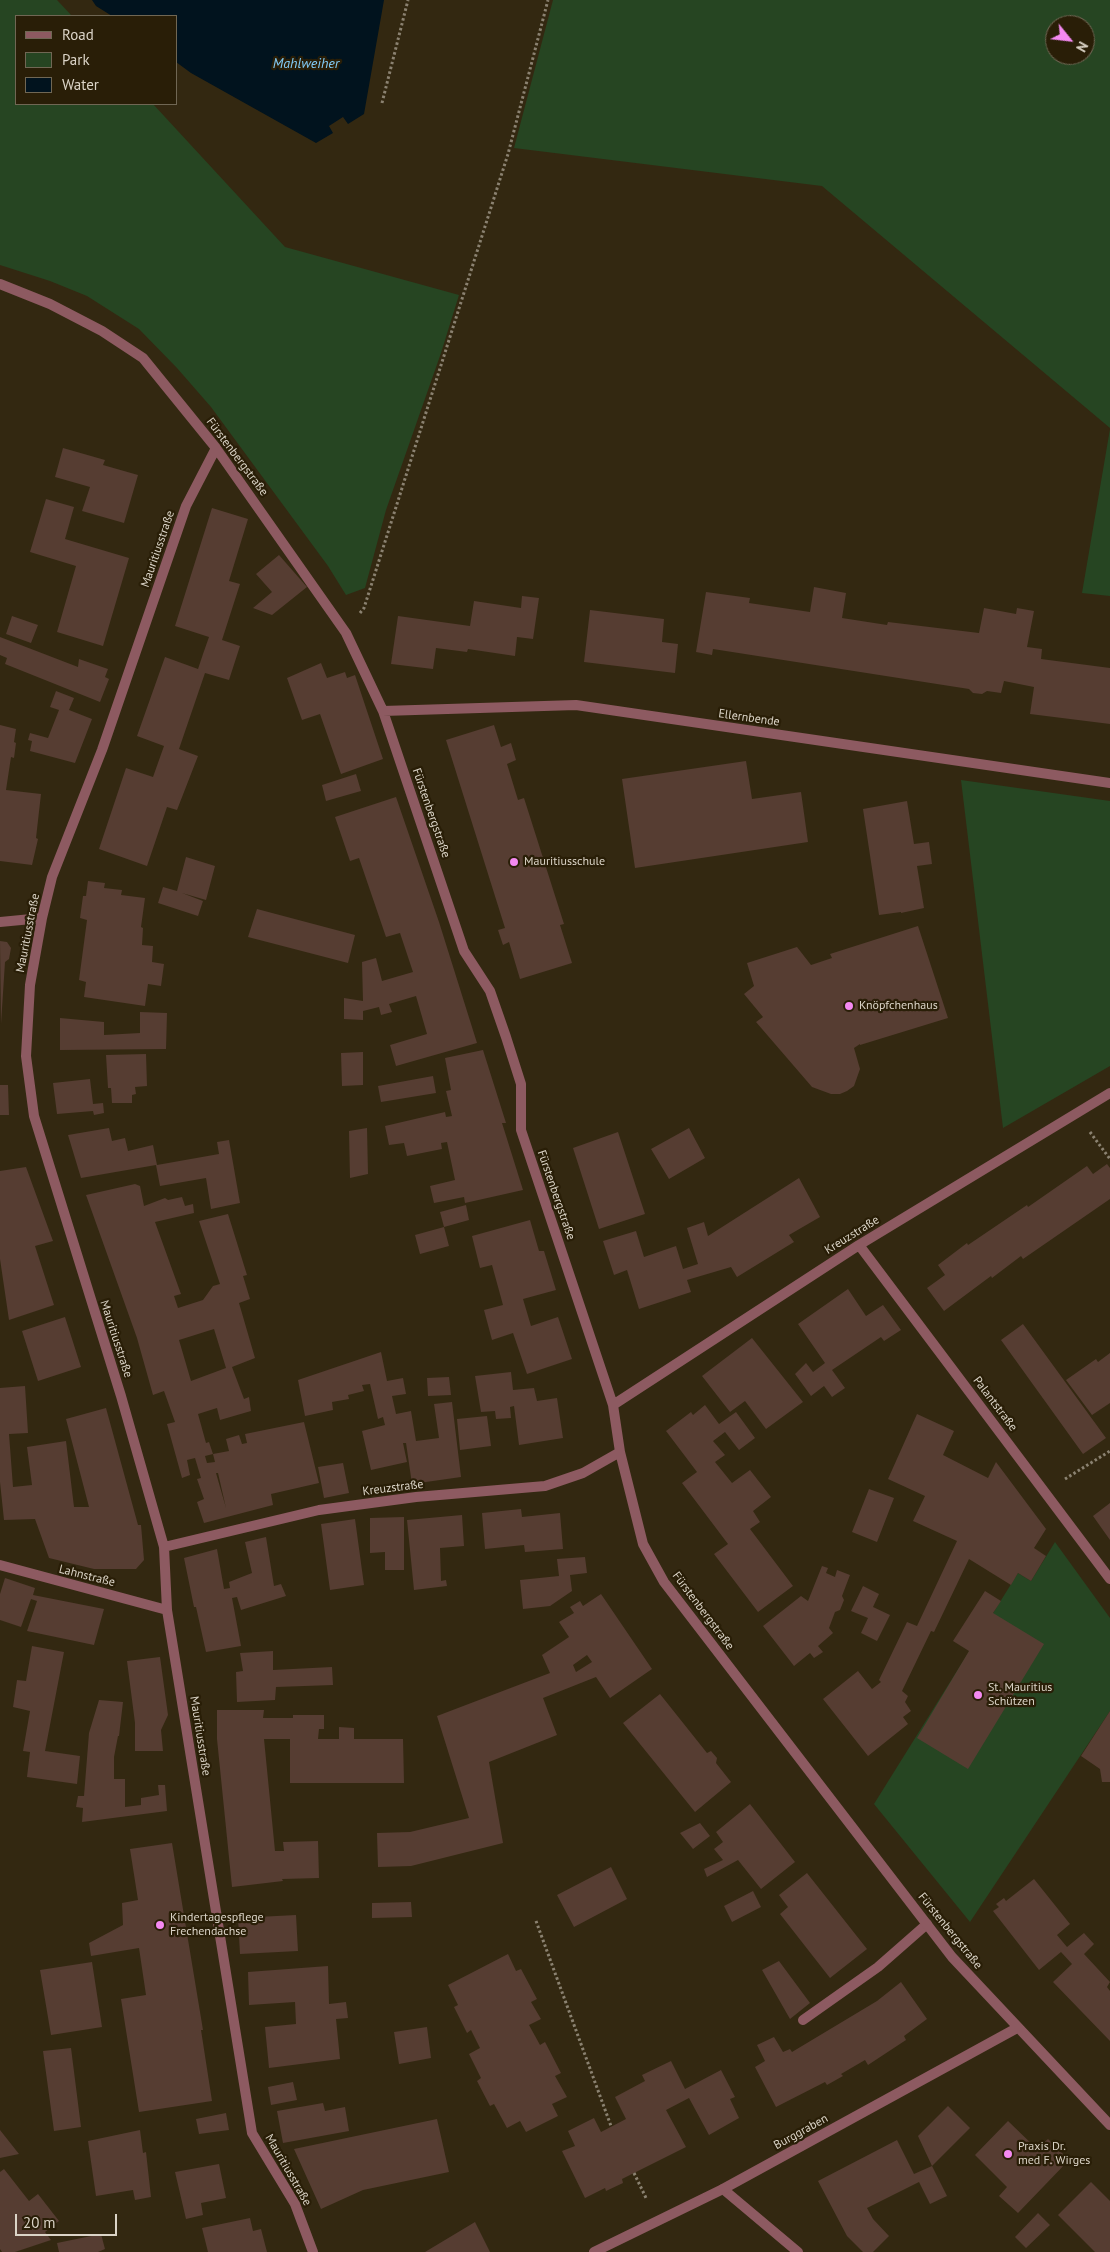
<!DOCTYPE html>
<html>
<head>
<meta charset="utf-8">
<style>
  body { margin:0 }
  #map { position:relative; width:1110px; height:2252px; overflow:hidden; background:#332811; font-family:"PT Sans",sans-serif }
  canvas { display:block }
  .legend { position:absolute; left:15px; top:15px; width:162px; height:90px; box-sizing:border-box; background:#291e07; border:1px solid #706754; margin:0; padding:6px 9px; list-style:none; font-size:15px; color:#dbd4c7 }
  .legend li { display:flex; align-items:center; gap:10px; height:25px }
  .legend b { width:25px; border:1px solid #706754 }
  .north { position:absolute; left:1045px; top:15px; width:50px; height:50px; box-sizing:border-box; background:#291e07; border:1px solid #706754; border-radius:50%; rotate:119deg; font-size:14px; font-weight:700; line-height:20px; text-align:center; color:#dbd4c7 }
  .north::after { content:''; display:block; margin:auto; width:18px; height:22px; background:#f489f1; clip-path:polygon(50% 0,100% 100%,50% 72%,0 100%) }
  .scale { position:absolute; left:15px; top:2214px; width:102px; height:22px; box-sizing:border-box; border:2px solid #dbd4c7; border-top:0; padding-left:6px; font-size:15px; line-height:18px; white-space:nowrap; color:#dbd4c7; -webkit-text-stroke:4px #291e07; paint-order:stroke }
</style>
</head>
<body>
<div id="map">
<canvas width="1110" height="2252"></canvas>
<ul class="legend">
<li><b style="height:6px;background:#8d5a61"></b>Road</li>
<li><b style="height:14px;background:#264522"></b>Park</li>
<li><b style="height:14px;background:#01131e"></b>Water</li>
</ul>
<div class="north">N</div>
<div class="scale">20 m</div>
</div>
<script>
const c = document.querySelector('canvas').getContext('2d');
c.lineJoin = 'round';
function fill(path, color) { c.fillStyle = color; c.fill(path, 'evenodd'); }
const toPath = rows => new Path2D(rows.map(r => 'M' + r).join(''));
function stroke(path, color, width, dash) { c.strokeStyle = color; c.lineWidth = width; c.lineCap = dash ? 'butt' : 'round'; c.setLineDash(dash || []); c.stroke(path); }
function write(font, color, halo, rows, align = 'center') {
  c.font = font + ' "PT Sans",sans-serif'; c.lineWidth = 4.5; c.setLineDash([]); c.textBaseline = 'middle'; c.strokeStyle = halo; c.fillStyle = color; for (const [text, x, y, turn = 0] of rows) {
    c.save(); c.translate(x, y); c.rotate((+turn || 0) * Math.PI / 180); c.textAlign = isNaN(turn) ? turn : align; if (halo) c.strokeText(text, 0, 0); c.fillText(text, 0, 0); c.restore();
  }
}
const green = toPath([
  [0,0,57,0,72,16,16,16,16,104,153,104,285,247,459,295,441,353,386,510,365,588,346,595,328,566,211,407,177,368,139,329,87,296,50,281,0,265],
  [553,0,1110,0,1110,428,822,186,514,148],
  [1055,25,1085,25,1085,55,1055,55],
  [1110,429,1110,596,1082,593],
  [961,780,1110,801,1110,1066,1003,1128],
  [1055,1542,1110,1618,1110,1711,970,1922,874,1804,1018,1573,1031,1581]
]);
const water = toPath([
  [92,0,384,0,364,114,348,124,343,117,329,126,333,133,316,143,191,73,176,62,176,16,112,16,96,6]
]);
const building = toPath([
  [63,448,105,460,103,465,138,475,124,523,82,511,90,487,55,477],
  [46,499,74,507,65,539,129,558,103,646,57,632,76,566,30,552],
  [212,508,248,519,229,581,240,584,222,640,240,646,229,680,205,673,179,749,198,756,177,810,167,807,147,866,99,849,126,768,153,777,164,746,137,736,165,657,198,669,203,654,209,637,175,626],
  [279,555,307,587,272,615,253,608,272,592,256,574],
  [814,587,846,593,842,618,887,625,888,622,979,633,984,608,1016,614,1017,608,1034,611,1027,647,1042,649,1041,659,1110,668,1110,724,1030,714,1034,687,1004,681,1001,693,987,691,982,694,973,693,969,689,713,649,712,655,696,652,706,592,750,598,749,603,810,612],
  [522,596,539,598,533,639,517,637,515,656,468,649,467,652,436,648,433,669,391,664,398,616,470,626,474,601,521,608],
  [590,610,664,619,662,642,678,644,675,673,584,662],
  [12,616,38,625,31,643,6,634],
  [0,637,78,667,79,659,108,669,105,677,109,679,100,702,5,664,7,658,0,655],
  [321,663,327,678,345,672,347,678,355,675,383,759,341,774,320,714,302,720,287,678],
  [56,691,74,698,69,710,92,719,75,763,30,751,32,741,28,740,30,733,48,738,59,710,50,707],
  [0,725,16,729,14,742,16,743,14,758,11,757,6,790,41,794,36,838,38,839,32,865,0,861],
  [494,725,501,747,511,743,516,760,507,764,518,800,524,798,564,924,560,925,572,963,520,979,509,942,503,945,498,930,505,928,446,740],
  [746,761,752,799,801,792,808,842,635,868,622,779],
  [356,774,361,791,326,801,322,785],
  [396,797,439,922,477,1043,396,1066,390,1045,427,1034,416,996,389,1004,392,1012,381,1015,379,1007,363,1011,363,1020,344,1019,344,998,363,1001,362,962,376,958,382,981,413,972,400,933,386,937,359,858,350,861,335,817],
  [907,801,914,844,929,842,932,864,917,866,924,908,901,913,901,912,879,915,863,809],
  [186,857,215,866,206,900,182,893,203,901,198,916,158,903,163,887,177,891],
  [88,881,105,883,104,888,122,890,121,895,145,898,141,927,143,928,142,945,153,946,152,962,164,964,161,986,148,984,145,1006,84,997,86,982,79,980,87,920,80,918,83,896,86,896],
  [257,909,355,935,348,963,248,937],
  [918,926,948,1018,860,1045,860,1044,854,1048,860,1069,854,1086,847,1091,840,1094,831,1094,812,1087,756,1022,763,1017,744,994,754,986,747,963,797,947,811,965,832,958,830,954],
  [0,941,7,942,11,948,9,959,5,962,1,1024],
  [140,1012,167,1013,166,1049,60,1050,60,1018,104,1022,104,1035,140,1033],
  [483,1050,506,1123,502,1123,523,1190,465,1203,464,1197,434,1203,430,1186,455,1180,447,1142,441,1143,442,1149,407,1156,404,1143,389,1145,385,1126,445,1112,446,1117,452,1116,446,1091,451,1090,445,1058],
  [363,1052,363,1085,342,1086,341,1053],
  [146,1054,147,1086,135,1087,136,1094,132,1095,132,1103,112,1103,111,1088,108,1088,106,1055],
  [433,1076,436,1093,381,1102,378,1086],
  [90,1079,93,1104,103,1103,104,1113,94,1115,93,1111,57,1114,53,1083],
  [0,1085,8,1085,9,1115,0,1115],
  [109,1128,112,1141,125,1138,128,1151,153,1145,157,1165,219,1154,217,1142,229,1140,240,1203,211,1209,206,1178,160,1186,156,1165,81,1178,68,1135],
  [367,1128,368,1174,350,1178,349,1131],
  [689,1128,705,1158,669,1179,651,1149],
  [618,1132,645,1214,599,1229,573,1148],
  [1107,1164,1110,1168,1110,1199,1023,1259,1021,1256,992,1278,991,1276,944,1311,927,1288,945,1275,938,1265,967,1243,968,1245,1027,1205,1028,1207,1087,1166,1093,1174],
  [26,1167,53,1241,35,1246,54,1305,9,1320,0,1259,0,1171],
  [799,1178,820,1217,789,1235,794,1242,737,1277,731,1267,687,1280,691,1292,639,1309,627,1270,614,1275,603,1241,636,1231,644,1257,676,1246,683,1269,698,1264,687,1228,704,1222,708,1236],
  [135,1184,140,1186,144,1206,165,1198,168,1200,182,1197,185,1206,193,1204,194,1213,155,1222,181,1294,174,1296,178,1308,203,1300,213,1286,220,1284,199,1221,228,1214,247,1275,243,1276,250,1299,239,1303,255,1358,232,1367,244,1399,249,1397,251,1411,220,1420,217,1408,198,1414,206,1443,209,1442,213,1454,205,1456,207,1463,215,1462,213,1454,229,1451,226,1439,239,1435,242,1444,247,1443,245,1434,304,1422,319,1483,271,1494,273,1505,204,1523,197,1502,204,1499,197,1479,201,1478,195,1458,187,1460,190,1475,182,1478,167,1424,175,1422,164,1391,153,1395,137,1338,86,1195],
  [214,1329,226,1368,191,1381,179,1340],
  [216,1473,218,1473,226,1508],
  [466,1205,469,1220,444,1227,440,1212],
  [530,1220,539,1251,544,1251,556,1290,523,1299,531,1326,558,1317,572,1359,527,1374,513,1333,492,1340,484,1310,503,1305,492,1265,480,1268,472,1236],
  [444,1227,449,1246,420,1254,415,1235],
  [848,1289,866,1316,883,1305,901,1330,884,1341,881,1337,832,1370,845,1388,832,1397,824,1386,811,1396,795,1374,806,1363,813,1372,825,1363,798,1324],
  [65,1317,81,1367,38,1381,22,1331],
  [1023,1324,1106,1438,1083,1454,1001,1340],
  [752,1338,803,1402,766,1429,745,1401,730,1412,702,1376],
  [381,1352,387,1381,403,1378,406,1394,392,1396,396,1414,411,1411,416,1441,439,1438,434,1404,452,1402,461,1477,412,1484,406,1443,403,1443,407,1462,371,1470,362,1431,385,1425,383,1417,378,1419,370,1384,362,1385,364,1391,348,1395,349,1399,332,1402,333,1410,305,1416,298,1380],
  [1110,1353,1110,1403,1092,1415,1066,1380,1096,1359,1098,1362],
  [511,1372,513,1390,534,1388,537,1401,557,1398,563,1438,519,1445,514,1406,510,1407,511,1418,496,1419,495,1411,481,1412,475,1376],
  [449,1377,451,1395,428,1396,427,1378],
  [25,1386,28,1433,9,1434,13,1487,32,1485,27,1447,66,1441,74,1507,89,1507,66,1419,106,1408,138,1525,141,1525,144,1560,136,1569,94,1569,49,1558,35,1519,4,1520,0,1482,0,1388],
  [705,1405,719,1424,736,1412,755,1438,739,1450,725,1432,713,1441,725,1455,715,1462,732,1483,750,1470,771,1497,753,1511,760,1522,750,1529,793,1586,758,1612,714,1554,728,1544,682,1483,697,1472,666,1431,691,1412,693,1415],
  [917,1414,954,1431,943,1455,988,1478,996,1462,1046,1529,1034,1548,1046,1556,1031,1581,1018,1573,1011,1585,969,1559,934,1632,931,1631,902,1691,908,1696,905,1702,911,1711,903,1717,908,1724,868,1756,823,1699,858,1671,872,1689,881,1682,879,1680,907,1622,917,1626,957,1541,913,1521,925,1496,888,1479],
  [487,1416,491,1446,460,1450,457,1419],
  [343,1463,349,1493,324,1498,318,1467],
  [869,1489,894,1498,877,1542,852,1532],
  [1110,1503,1110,1540,1093,1516],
  [521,1509,522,1517,560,1513,563,1549,525,1552,524,1545,485,1549,482,1513],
  [462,1515,464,1546,440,1548,441,1581,446,1580,447,1586,414,1590,407,1520],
  [404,1517,404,1570,385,1570,385,1552,370,1553,370,1518],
  [355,1519,364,1585,330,1590,321,1524],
  [266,1537,274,1586,281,1584,286,1596,241,1610,237,1597,232,1598,241,1646,206,1652,196,1607,194,1607,184,1558,217,1549,224,1589,230,1588,229,1582,252,1573,245,1542],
  [585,1557,587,1573,570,1575,572,1591,550,1606,523,1609,520,1580,559,1576,557,1559],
  [822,1566,828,1568,826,1573,835,1577,837,1570,850,1575,842,1596,844,1600,840,1610,835,1612,829,1628,833,1633,818,1646,823,1652,814,1658,810,1653,794,1666,763,1626,801,1596,808,1601],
  [5,1578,35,1588,33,1595,104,1609,94,1645,27,1631,37,1601,31,1599,21,1627,0,1620,0,1594],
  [863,1586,879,1594,873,1607,890,1615,877,1641,861,1633,868,1618,851,1611],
  [985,1591,1001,1601,993,1613,1044,1644,968,1769,917,1738,969,1651,953,1641],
  [601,1594,652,1669,610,1698,596,1677,543,1698,557,1735,489,1762,503,1843,411,1866,378,1867,377,1833,410,1832,469,1818,437,1716,550,1673,542,1655,569,1637,559,1622,574,1613,570,1607,580,1601,583,1606],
  [587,1655,592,1662,576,1672,573,1665],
  [32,1646,64,1652,45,1751,80,1756,77,1784,27,1777,30,1752,23,1751,30,1711,13,1707,17,1680,26,1681],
  [273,1651,273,1670,332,1667,333,1685,276,1687,275,1700,237,1702,236,1672,243,1671,240,1653],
  [160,1657,168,1715,161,1730,163,1751,135,1751,135,1723,127,1661],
  [660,1694,707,1753,711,1751,717,1758,716,1763,731,1782,695,1812,623,1723],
  [99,1700,123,1702,119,1736,118,1736,114,1757,114,1779,125,1779,125,1807,141,1805,141,1798,159,1795,158,1785,165,1785,167,1811,82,1822,83,1808,76,1807,78,1796,84,1796,89,1733],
  [217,1710,264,1710,263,1718,293,1718,293,1715,324,1715,324,1729,319,1729,318,1739,339,1739,339,1727,354,1728,354,1739,403,1739,404,1783,290,1783,290,1739,264,1739,275,1851,284,1851,283,1842,318,1841,319,1878,282,1879,283,1881,232,1887,217,1739],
  [1110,1711,1110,1782,1102,1782,1100,1769,1081,1756],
  [750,1804,795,1862,761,1889,738,1860,707,1877,704,1869,723,1860,714,1849,723,1842,716,1832],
  [700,1823,710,1836,693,1849,680,1833],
  [172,1843,203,2030,201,2030,212,2101,139,2112,121,1999,146,1995,139,1948,91,1956,89,1943,123,1925,122,1903,138,1900,130,1849],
  [611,1867,627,1899,574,1927,557,1895],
  [807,1873,867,1949,830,1978,780,1914,788,1907,779,1895],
  [1034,1879,1070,1924,1057,1935,1067,1947,1084,1933,1094,1944,1084,1954,1110,1982,1107,1987,1110,1991,1110,2041,1053,1982,1072,1964,1061,1952,1039,1970,993,1911,999,1907,996,1904,1004,1898,1006,1901],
  [753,1891,761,1907,732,1922,724,1906],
  [411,1902,412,1917,372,1918,372,1903],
  [296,1915,298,1951,240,1954,238,1918],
  [508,1954,516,1971,521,1969,537,1999,531,2002,541,2019,529,2025,540,2045,545,2042,561,2073,555,2076,567,2097,552,2104,558,2116,526,2132,520,2121,507,2128,494,2104,490,2106,477,2081,481,2078,469,2054,480,2048,471,2030,467,2033,454,2007,458,2005,448,1985],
  [779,1961,810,2003,790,2019,762,1970],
  [92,1962,102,2027,51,2035,40,1970],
  [328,1966,329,2004,346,2002,348,2018,336,2019,340,2059,269,2068,265,2027,296,2024,295,2002,249,2005,248,1972],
  [901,1982,927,2019,904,2036,906,2040,868,2065,865,2060,841,2074,843,2076,827,2085,825,2082,776,2107,755,2067,765,2061,757,2045,774,2037,783,2052,790,2049,792,2052,877,2001],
  [427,2027,431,2058,399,2064,394,2032],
  [71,2048,81,2127,54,2131,43,2051],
  [671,2061,685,2089,721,2070,735,2097,730,2099,739,2118,709,2135,689,2098,666,2110,686,2147,622,2179,623,2183,606,2191,605,2188,585,2198,562,2151,575,2146,568,2131,594,2118,601,2132,626,2119,615,2097,645,2081,642,2075],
  [293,2082,297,2100,271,2105,268,2087],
  [323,2103,325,2111,345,2107,349,2131,283,2143,277,2111],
  [948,2106,970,2128,932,2166,918,2136],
  [226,2113,229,2130,199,2134,196,2119],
  [437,2119,449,2172,363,2190,321,2209,294,2149],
  [1008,2121,1037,2149,1048,2139,1069,2160,1018,2213,999,2196,1007,2187,975,2155],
  [0,2130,19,2154,0,2158],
  [140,2130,143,2153,146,2152,151,2197,135,2200,133,2190,96,2196,88,2141],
  [897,2140,914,2174,932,2166,947,2196,930,2204,919,2182,867,2208,873,2219,889,2236,873,2252,863,2252,847,2236,818,2181],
  [219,2164,226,2198,201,2203,203,2215,186,2219,175,2172],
  [4,2169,29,2201,38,2194,59,2221,45,2232,51,2240,15,2252,2,2252,0,2249,0,2172],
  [1091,2182,1110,2201,1110,2252,1095,2252,1058,2215],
  [1038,2213,1050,2225,1026,2248,1015,2237],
  [250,2218,253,2231,261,2229,267,2252,208,2252,202,2228],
  [475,2222,490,2252,425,2252],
  [101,2234,105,2249,98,2252,59,2252,57,2243]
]);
const path = toPath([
  [382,103,408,0],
  [360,613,364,608,508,154,548,0],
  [1090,1132,1110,1159],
  [1065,1479,1110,1451],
  [536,1921,611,2126],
  [634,2173,647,2200]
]);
const service = toPath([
  [803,2020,878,1967,927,1924],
  [723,2189,798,2252]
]);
const minor = toPath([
  [0,284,50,304,102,331,143,358,216,448,346,633,383,711,464,951,490,991,506,1037,521,1084,521,1130,613,1405,620,1452,643,1544,664,1582,952,1957,1110,2125],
  [216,448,186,506,102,750,52,877,42,918,30,985,26,1056,34,1116,121,1396,164,1547,167,1610,252,2133,295,2204,313,2252],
  [383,711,576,705,1110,783],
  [0,922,42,918],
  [859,1245,1110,1579],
  [613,1405,859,1245,1110,1093],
  [164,1547,319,1510,416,1497,545,1486,583,1473,620,1452],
  [0,1565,167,1610],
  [594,2252,723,2189,1017,2028]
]);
const markers = [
  [514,862,5,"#f489f1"],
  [849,1006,5,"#f489f1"],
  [978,1695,5,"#f489f1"],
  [160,1925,5,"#f489f1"],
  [1008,2154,5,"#f489f1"]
];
const streetNames = [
  ["Fürstenbergstraße",237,457,53],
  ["Mauritiusstraße",158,549,-71],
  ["Ellernbende",749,718,8],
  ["Fürstenbergstraße",431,813,71],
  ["Mauritiusstraße",28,933,-79],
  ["Fürstenbergstraße",556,1195,71],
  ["Kreuzstraße",852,1235,-32],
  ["Mauritiusstraße",116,1339,72],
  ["Palantstraße",995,1404,53],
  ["Kreuzstraße",393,1488,-7],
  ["Lahnstraße",87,1576,14],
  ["Fürstenbergstraße",703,1611,53],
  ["Mauritiusstraße",200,1736,81],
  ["Fürstenbergstraße",950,1931,51],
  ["Burggraben",801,2132,-29],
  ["Mauritiusstraße",288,2170,60]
];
const poiNames = [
  ["Mauritiusschule",524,862],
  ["Knöpfchenhaus",859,1006],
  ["St. Mauritius",988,1688],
  ["Schützen",988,1702],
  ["Kindertagespflege",170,1918],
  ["Frechendachse",170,1932],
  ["Praxis Dr.",1018,2147],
  ["med F. Wirges",1018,2161]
];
const waterNames = [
  ["Mahlweiher",306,64]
];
fill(green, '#264522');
fill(water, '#01131e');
fill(building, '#563d32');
stroke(path, '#8b8271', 3, [2.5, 2.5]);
stroke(service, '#8d5a61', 10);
stroke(minor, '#8d5a61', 10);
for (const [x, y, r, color] of markers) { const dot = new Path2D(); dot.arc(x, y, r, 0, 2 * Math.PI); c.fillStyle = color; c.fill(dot); stroke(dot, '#291e07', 2); }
write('12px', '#dbd4c7', '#291e07', streetNames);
write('12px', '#dbd4c7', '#291e07', poiNames, 'left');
write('italic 14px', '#81caf5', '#291e07', waterNames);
</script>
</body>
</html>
